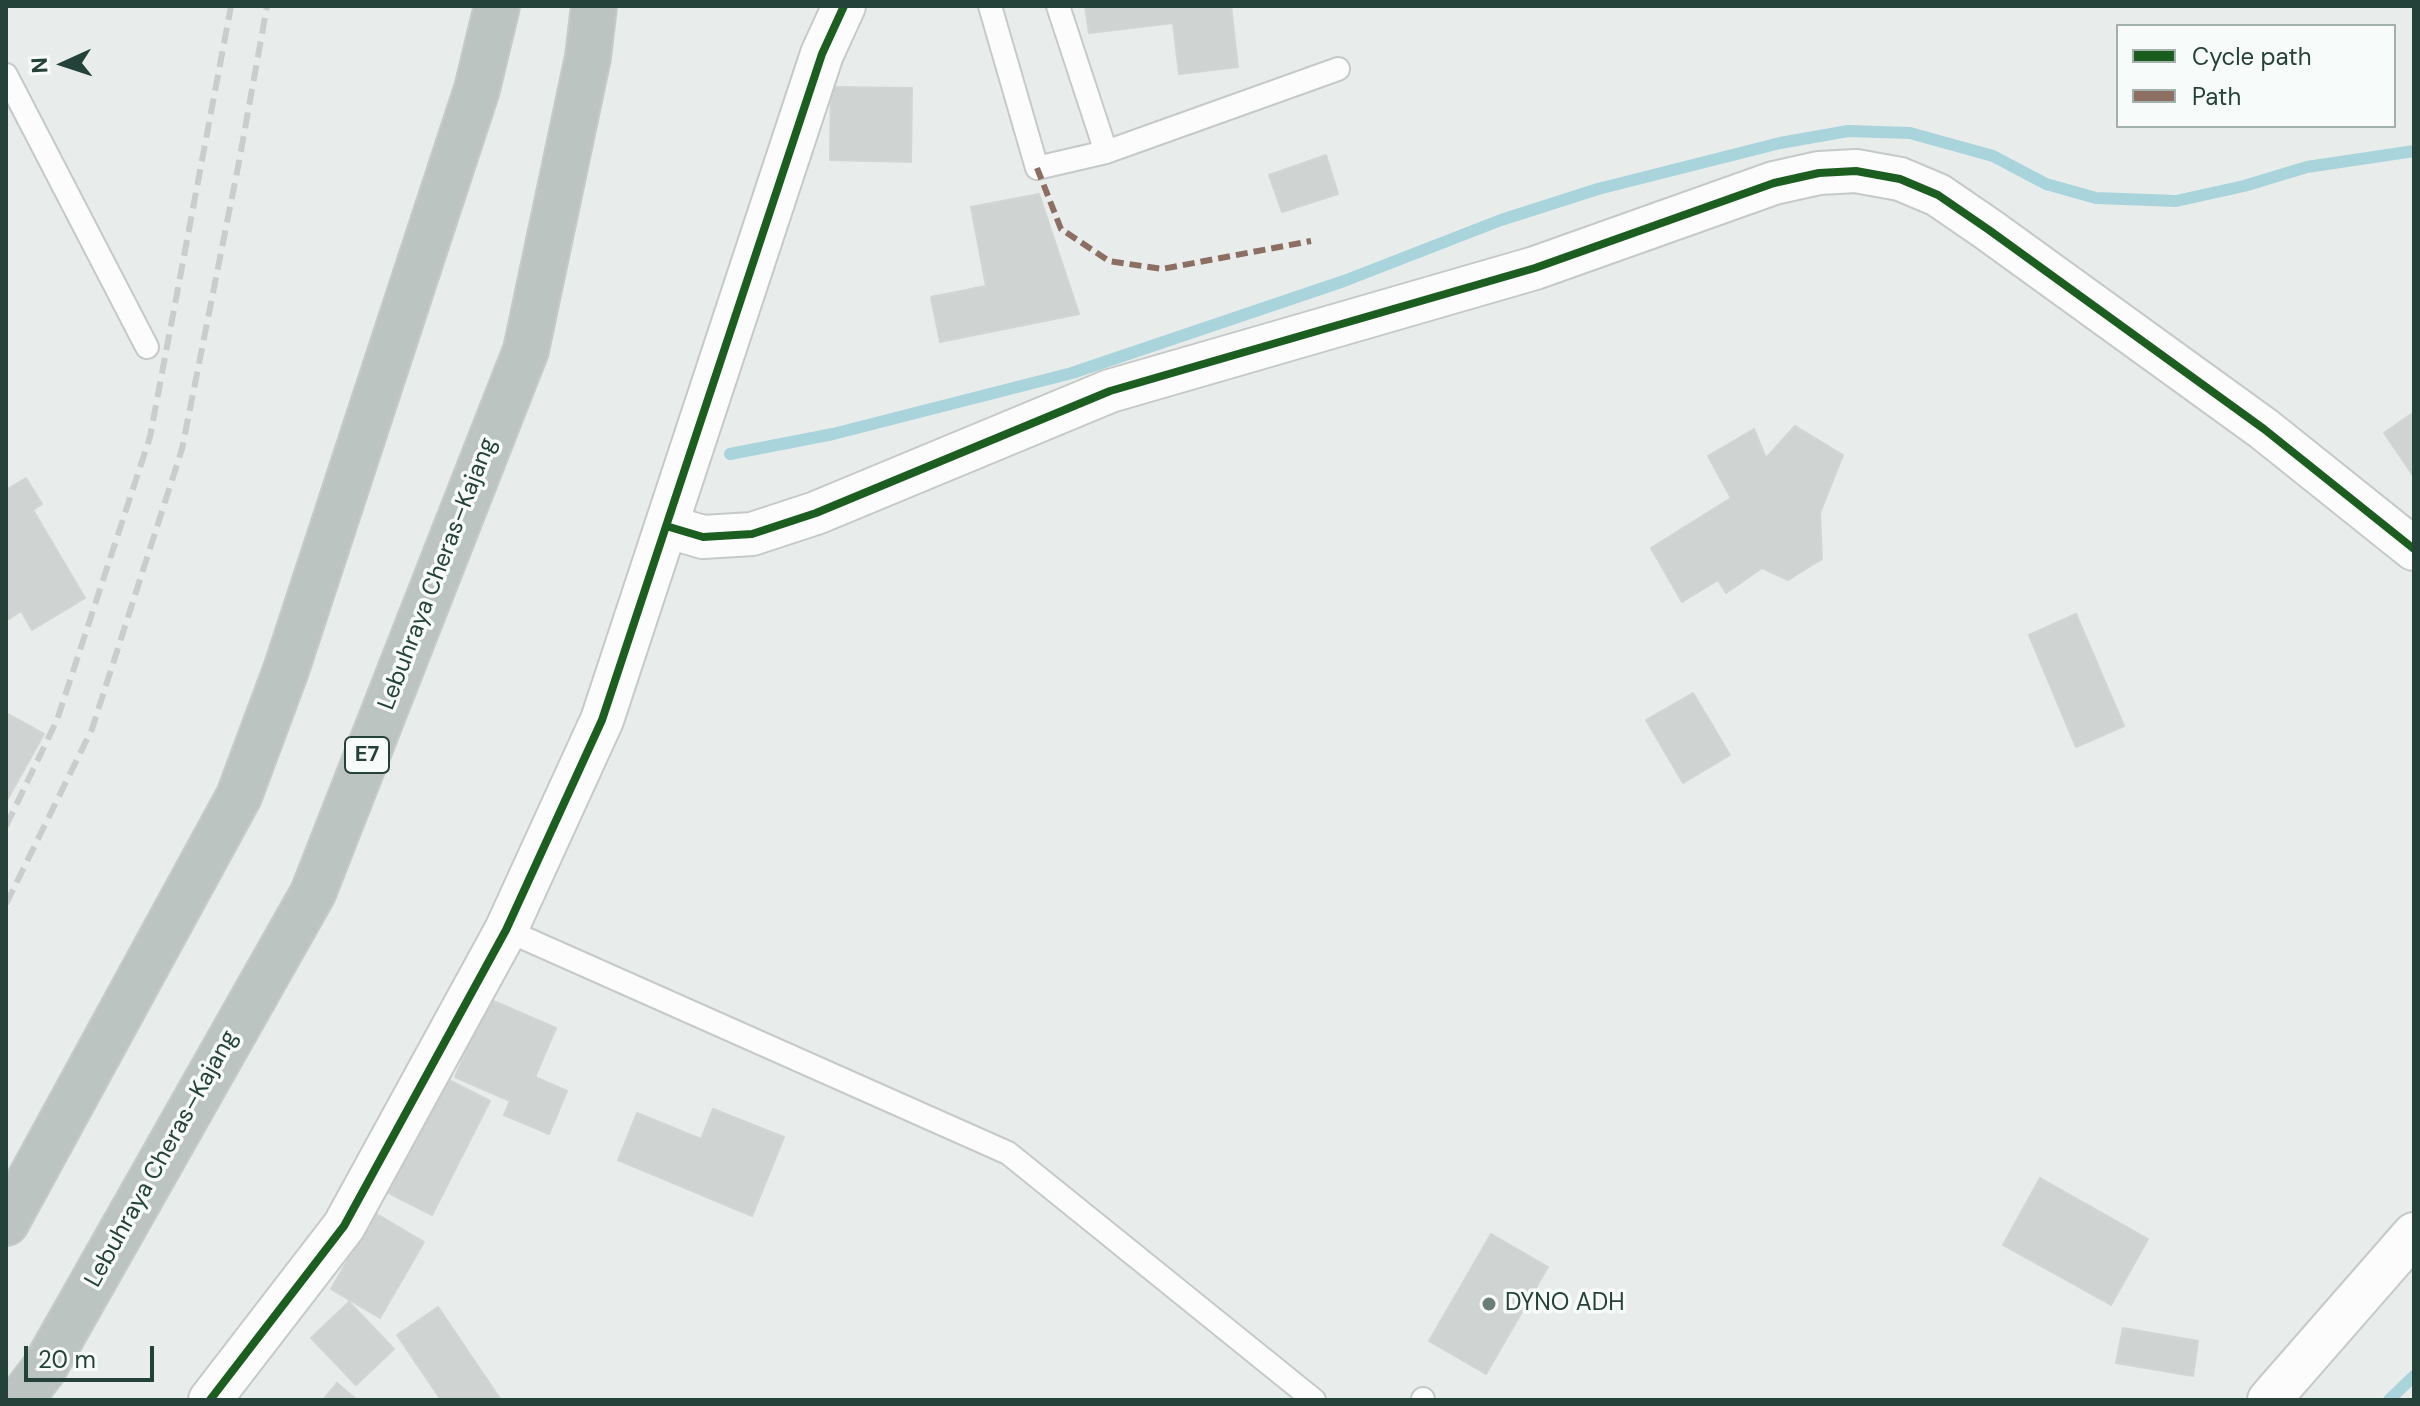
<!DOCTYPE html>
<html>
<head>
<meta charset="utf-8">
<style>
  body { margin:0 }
  #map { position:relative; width:2420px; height:1406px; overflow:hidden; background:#e8edeb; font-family:"DM Sans",sans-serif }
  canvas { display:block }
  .frame { position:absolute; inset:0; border:8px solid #24423a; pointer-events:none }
  .legend { position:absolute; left:2116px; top:24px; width:280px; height:104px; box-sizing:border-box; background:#f7fbf9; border:2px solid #a3b1ad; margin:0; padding:10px 14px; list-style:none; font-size:24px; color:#24423a }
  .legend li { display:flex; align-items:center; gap:16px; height:40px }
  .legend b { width:40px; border:2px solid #a3b1ad }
  .north { position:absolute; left:24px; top:24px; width:80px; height:80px; -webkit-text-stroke:6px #f7fbf9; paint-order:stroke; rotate:267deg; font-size:22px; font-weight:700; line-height:32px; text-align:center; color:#24423a }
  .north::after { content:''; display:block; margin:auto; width:28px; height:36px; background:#24423a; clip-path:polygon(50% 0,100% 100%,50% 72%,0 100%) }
  .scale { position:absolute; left:24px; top:1346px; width:130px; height:36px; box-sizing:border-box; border:4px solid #24423a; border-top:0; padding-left:10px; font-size:24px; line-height:28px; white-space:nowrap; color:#24423a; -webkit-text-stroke:6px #f7fbf9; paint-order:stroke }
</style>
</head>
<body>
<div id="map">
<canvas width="2420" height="1406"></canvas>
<div class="frame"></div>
<ul class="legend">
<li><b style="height:10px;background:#1b5e20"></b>Cycle path</li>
<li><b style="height:10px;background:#8d6e63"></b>Path</li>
</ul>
<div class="north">N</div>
<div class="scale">20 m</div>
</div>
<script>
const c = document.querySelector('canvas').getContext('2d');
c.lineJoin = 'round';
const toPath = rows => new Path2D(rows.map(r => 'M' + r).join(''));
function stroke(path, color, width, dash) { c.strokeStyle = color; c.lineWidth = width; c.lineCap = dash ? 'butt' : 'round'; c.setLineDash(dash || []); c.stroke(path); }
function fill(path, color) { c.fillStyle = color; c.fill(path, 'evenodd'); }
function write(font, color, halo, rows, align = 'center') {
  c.font = font + ' "DM Sans",sans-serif'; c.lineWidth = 7; c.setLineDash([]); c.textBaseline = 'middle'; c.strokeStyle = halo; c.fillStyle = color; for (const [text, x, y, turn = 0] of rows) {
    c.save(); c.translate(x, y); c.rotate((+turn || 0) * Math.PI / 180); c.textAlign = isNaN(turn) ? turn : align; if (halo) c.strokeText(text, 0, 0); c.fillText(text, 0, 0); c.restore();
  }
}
const stream = toPath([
  [730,454,833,434,1072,373,1344,281,1501,220,1598,189,1780,143,1848,131,1910,133,1993,156,2046,184,2096,198,2176,201,2244,186,2307,167,2414,151],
  [2389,1400,2414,1376]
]);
const building = toPath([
  [1085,6,1231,6,1238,67,1179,74,1173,23,1089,33,1085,6],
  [831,87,912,88,911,162,830,160,831,87],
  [1326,155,1338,194,1282,212,1269,175,1326,155],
  [1039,194,1079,314,940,342,931,297,986,286,971,207,1039,194],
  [2414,412,2414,477,2384,433,2414,412],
  [1795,426,1843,455,1820,513,1822,559,1788,580,1762,568,1726,593,1718,580,1682,602,1651,548,1731,498,1708,456,1754,429,1766,458,1795,426],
  [26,478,42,504,33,510,85,598,32,630,21,611,6,621,6,490,26,478],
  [2076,614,2124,726,2076,747,2029,635,2076,614],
  [1693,693,1730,755,1683,783,1646,720,1693,693],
  [6,713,44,734,6,802,6,713],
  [489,999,556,1028,535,1077,567,1091,549,1134,504,1115,510,1101,455,1077,489,999],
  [439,1075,490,1101,432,1215,381,1189,439,1075],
  [713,1109,784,1137,752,1216,618,1160,637,1113,701,1139,713,1109],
  [2040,1178,2148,1239,2111,1305,2003,1245,2040,1178],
  [375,1213,424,1242,380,1318,331,1289,375,1213],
  [1491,1234,1548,1267,1486,1374,1429,1341,1491,1234],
  [349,1302,394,1349,356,1385,311,1338,349,1302],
  [438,1307,501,1400,441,1400,397,1335,438,1307],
  [2123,1328,2198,1341,2193,1376,2116,1363,2123,1328],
  [337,1383,357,1400,323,1400,337,1383]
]);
const lane = toPath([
  [990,6,1037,168,1106,152,1338,69],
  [1058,6,1106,152],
  [6,75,147,347],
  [506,930,1008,1153,1314,1400],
  [1423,1400,1423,1399]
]);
const street = toPath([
  [666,526,703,537,752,534,816,513,1110,391,1535,268,1774,183,1819,173,1856,171,1900,179,1938,195,1989,230,2264,429,2414,549],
  [210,1400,344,1226,506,930,602,720,822,54,844,6],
  [2269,1400,2414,1234]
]);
const highway = toPath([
  [6,1223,239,796,286,670,477,89,497,6],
  [20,1400,43,1370,313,893,526,350,588,57,594,6]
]);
const rail = toPath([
  [6,826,57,720,150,437,231,6],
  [6,904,92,729,182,449,239,162,267,6]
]);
const quiet = toPath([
  [1037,168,1061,229,1109,261,1162,269,1311,241]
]);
const cycleway = toPath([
  [666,526,703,537,752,534,816,513,1110,391,1535,268,1774,183,1819,173,1856,171,1900,179,1938,195,1989,230,2264,429,2414,549],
  [210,1400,344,1226,506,930,602,720,822,54,844,6]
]);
const markers = [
  [1489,1304,8,"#697e78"]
];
const shields = [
  [367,755,44]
];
const shieldNames = [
  ["E7",367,755]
];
const streetNames = [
  ["Lebuhraya Cheras–Kajang",438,574,-69],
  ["Lebuhraya Cheras–Kajang",162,1159,-61]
];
const poiNames = [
  ["DYNO ADH",1505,1304]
];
stroke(stream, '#a9d4db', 12);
fill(building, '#cfd4d2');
stroke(building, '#d1d6d4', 2);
stroke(lane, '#c5cac8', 26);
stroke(street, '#c5cac8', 46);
stroke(highway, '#c3ccc9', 48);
stroke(lane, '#fcfcfc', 22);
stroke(street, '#fcfcfc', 42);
stroke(highway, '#bcc4c2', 44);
stroke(rail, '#c9cdcc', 6, [16, 8]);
stroke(quiet, '#8d6e63', 6, [12, 6]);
stroke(cycleway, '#1b5e20', 8);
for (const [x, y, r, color] of markers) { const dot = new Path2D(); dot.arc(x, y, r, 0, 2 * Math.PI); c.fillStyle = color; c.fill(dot); stroke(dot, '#f7fbf9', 3); }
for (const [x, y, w] of shields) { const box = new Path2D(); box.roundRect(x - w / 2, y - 18, w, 36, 6); c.fillStyle = '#f7fbf9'; c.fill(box); stroke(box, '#24423a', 2); }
write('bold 22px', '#24423a', null, shieldNames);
write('24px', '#24423a', '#f7fbf9', streetNames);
write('24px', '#24423a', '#f7fbf9', poiNames, 'left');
</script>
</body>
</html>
